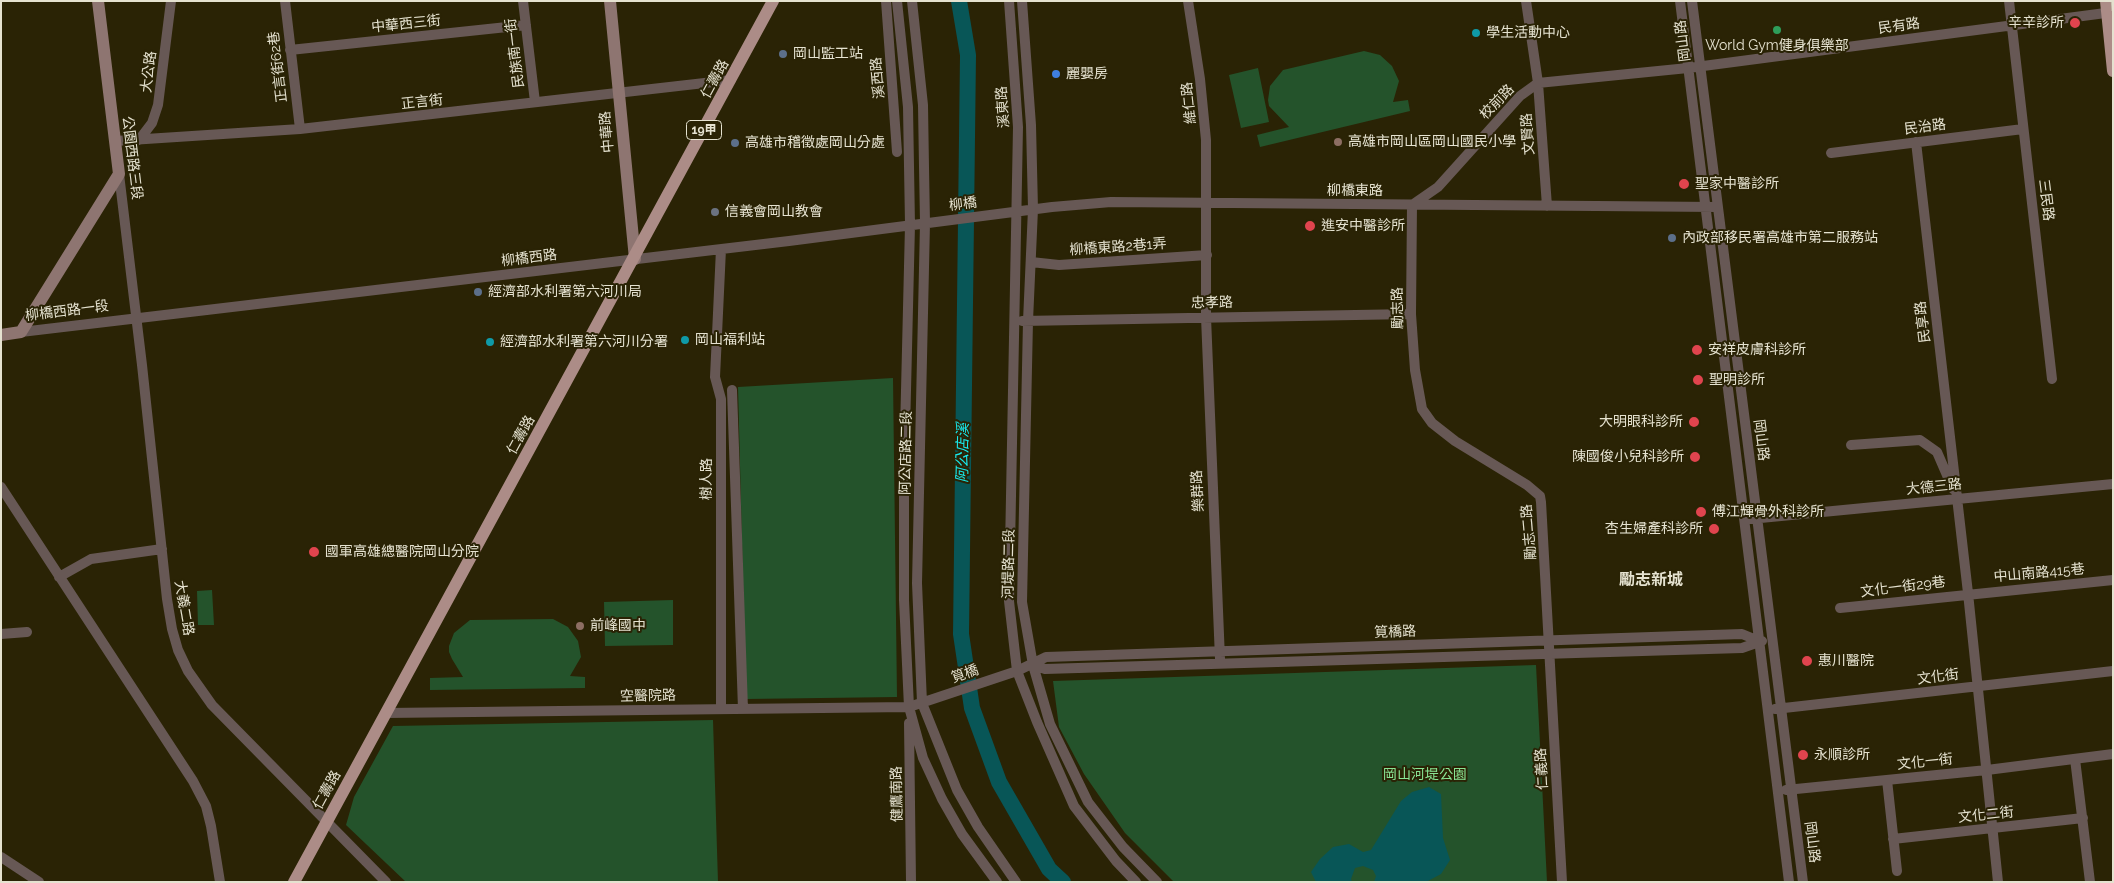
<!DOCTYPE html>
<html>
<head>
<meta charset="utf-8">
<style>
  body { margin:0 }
  #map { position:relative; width:2114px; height:883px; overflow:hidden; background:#2a2305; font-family:Raleway,sans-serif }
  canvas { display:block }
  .frame { position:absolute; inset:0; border:2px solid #e5e2d0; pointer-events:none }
</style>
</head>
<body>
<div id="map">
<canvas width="2114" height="883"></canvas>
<div class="frame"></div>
</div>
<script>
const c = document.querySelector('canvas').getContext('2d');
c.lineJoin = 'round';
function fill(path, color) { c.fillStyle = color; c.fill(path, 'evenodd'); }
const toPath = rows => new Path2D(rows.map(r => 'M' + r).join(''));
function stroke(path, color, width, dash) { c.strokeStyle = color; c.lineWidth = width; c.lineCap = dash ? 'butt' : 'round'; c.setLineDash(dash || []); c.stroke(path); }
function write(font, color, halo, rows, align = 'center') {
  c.font = font + ' Raleway,"Noto Sans TC",sans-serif'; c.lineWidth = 4; c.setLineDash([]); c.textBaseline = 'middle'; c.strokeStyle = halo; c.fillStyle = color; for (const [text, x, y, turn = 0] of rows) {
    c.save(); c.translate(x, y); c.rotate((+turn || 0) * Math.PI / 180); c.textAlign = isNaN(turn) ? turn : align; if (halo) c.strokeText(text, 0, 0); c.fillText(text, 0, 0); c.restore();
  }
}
const green = toPath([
  [1364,51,1380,55,1392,66,1399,81,1393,102,1408,100,1410,111,1260,147,1257,135,1289,127,1269,106,1268,100,1270,86,1283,70],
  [1258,68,1269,122,1241,128,1229,75],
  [893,378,897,697,746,699,738,387],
  [212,590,214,625,198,625,197,591],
  [673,600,673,645,605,646,604,602],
  [553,619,568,627,578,641,581,657,570,676,585,677,585,688,430,690,430,678,463,677,452,659,449,652,449,646,454,633,470,620],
  [1536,665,1547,882,1174,882,1125,833,1084,774,1059,727,1053,681],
  [713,720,718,882,406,882,346,825,354,797,393,726]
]);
const water = toPath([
  [1429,787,1441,794,1443,838,1450,860,1441,874,1426,882,1374,882,1376,876,1373,870,1363,866,1355,868,1351,879,1352,882,1316,882,1311,872,1320,859,1333,847,1349,844,1363,852,1371,850,1401,801,1412,792]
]);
const river = toPath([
  [959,1,968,55,961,634,972,708,999,782,1049,869,1063,882]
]);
const street = toPath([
  [285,1,300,129],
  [523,1,535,102],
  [886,1,897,152],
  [897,1,908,107,910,225,904,473,904,600,909,707,923,758,942,799,962,834,997,882],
  [912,1,923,105,924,167,925,223,917,583,922,703,957,790,978,827,1016,882],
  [1009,1,1018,127,1009,601,1017,671,1037,722,1074,806,1116,861,1136,882],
  [1022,1,1031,125,1033,209,1028,321,1022,602,1033,665,1050,724,1088,802,1123,847,1157,882],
  [1188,1,1200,79,1206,140,1206,317,1220,659],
  [1526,1,1538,83,1547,206],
  [1680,1,1789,882],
  [1692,1,1803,882],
  [2009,1,2052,379],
  [290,50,526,25],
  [139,140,152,123,158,105,171,1],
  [115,141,300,129,731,80],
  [1916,142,1968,593,1998,882],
  [1831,153,2023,129],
  [119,174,142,365,167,599,172,629,178,650,188,671,212,705,386,882],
  [721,249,715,377,721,399,721,709],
  [1031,262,1059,265,1207,255],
  [1022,321,1411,314],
  [21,332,789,241,1052,207,1111,202,1717,207],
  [732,390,743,709],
  [1851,445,1920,440,1937,452,1953,489],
  [1,487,193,781,206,806,211,826,220,882],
  [1750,519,2113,484],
  [59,577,91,559,162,549],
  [1840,608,2113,580],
  [1,634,27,632],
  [1033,665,1045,669,1742,648,1762,641],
  [1775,709,2113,671],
  [386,713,909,707,1017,671,1046,657,1742,634,1759,641],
  [909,723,911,882],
  [2075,759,2090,882],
  [1887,780,1897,871],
  [1786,790,1987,770,2113,754],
  [1893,839,2083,818],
  [1,857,39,882],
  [1562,882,1541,502,1540,496,1527,485,1455,441,1432,423,1422,409,1415,370,1411,314,1412,205,1438,187,1520,96,1538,83,1688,68,2113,12]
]);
const secondary = toPath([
  [610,1,635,259],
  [1,335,21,332,119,174,98,1]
]);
const primary = toPath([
  [2106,1,2113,71],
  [294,882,773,1]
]);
const rail = toPath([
  [2112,1,2113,13]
]);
const markers = [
  [2075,23,6,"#e0444e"],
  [1777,30,5,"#2e9e5b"],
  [1476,33,5,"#0f9aa8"],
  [783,54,5,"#5c6f8a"],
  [1056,74,5,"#3f7fe0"],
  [1338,142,5,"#8d6e63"],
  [735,143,5,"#5c6f8a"],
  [1684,184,6,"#e0444e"],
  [715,212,5,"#6b7280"],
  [1310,226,6,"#e0444e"],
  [1672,238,5,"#5c6f8a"],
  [478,292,5,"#5c6f8a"],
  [685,340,5,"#0f9aa8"],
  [490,342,5,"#0f9aa8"],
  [1697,350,6,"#e0444e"],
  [1698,380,6,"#e0444e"],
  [1694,422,6,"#e0444e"],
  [1695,457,6,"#e0444e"],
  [1701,512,6,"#e0444e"],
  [1714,529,6,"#e0444e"],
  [314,552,6,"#e0444e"],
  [580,626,5,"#8d6e63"],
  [1807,661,6,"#e0444e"],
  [1803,755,6,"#e0444e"]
];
const shields = [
  [704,130,35]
];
const shieldNames = [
  ["19甲",704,130]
];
const poiNames = [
  ["辛辛診所",2064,23,"right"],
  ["學生活動中心",1486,33],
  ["World Gym健身俱樂部",1777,46,"center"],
  ["岡山監工站",793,54],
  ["麗嬰房",1066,74],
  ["高雄市岡山區岡山國民小學",1348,142],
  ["高雄市稽徵處岡山分處",745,143],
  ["聖家中醫診所",1695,184],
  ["信義會岡山教會",725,212],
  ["進安中醫診所",1321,226],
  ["內政部移民署高雄市第二服務站",1682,238],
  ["經濟部水利署第六河川局",488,292],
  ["岡山福利站",695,340],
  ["經濟部水利署第六河川分署",500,342],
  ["安祥皮膚科診所",1708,350],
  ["聖明診所",1709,380],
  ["大明眼科診所",1683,422,"right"],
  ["陳國俊小兒科診所",1684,457,"right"],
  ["傅江輝骨外科診所",1712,512],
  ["杏生婦產科診所",1703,529,"right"],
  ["國軍高雄總醫院岡山分院",325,552],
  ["前峰國中",590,626],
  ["惠川醫院",1818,661],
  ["永順診所",1814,755]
];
const streetNames = [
  ["中華西三街",406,24,-6],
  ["民有路",1899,26,-8],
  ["岡山路",1683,41,-97],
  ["民族南一街",515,53,-97],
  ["正言街62巷",278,67,-97],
  ["大公路",149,72,-83],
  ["溪西路",878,78,-95],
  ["仁壽路",715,79,-61],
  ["正言街",422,102,-6],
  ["校前路",1497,102,-46],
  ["維仁路",1189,103,-96],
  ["溪東路",1003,107,-94],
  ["民治路",1925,127,-7],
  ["中華路",607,132,-95],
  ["文賢路",1528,134,-94],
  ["公園西路三段",132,158,83],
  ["柳橋東路",1355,191],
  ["三民路",2046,200,83],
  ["柳橋",963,204,-7],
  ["柳橋東路2巷1弄",1118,247,-4],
  ["柳橋西路",529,258,-7],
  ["忠孝路",1212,303,-1],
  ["勵志路",1398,308,-91],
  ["柳橋西路一段",67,311,-7],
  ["民享路",1923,322,-97],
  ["仁壽路",521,435,-61],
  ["岡山路",1761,440,83],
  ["阿公店路二段",906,453,-89],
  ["樹人路",707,479,-90],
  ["大德三路",1934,487,-6],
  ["樂群路",1198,491,-93],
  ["勵志二路",1529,532,-95],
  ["河堤路二段",1009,564,-89],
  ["中山南路415巷",2039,573,-5],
  ["文化一街29巷",1903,587,-7],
  ["大義二路",184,608,80],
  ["筧橋路",1395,632,-2],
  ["筧橋",965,674,-19],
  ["文化街",1938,677,-7],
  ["空醫院路",648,696,-1],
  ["文化一街",1925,762,-6],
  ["仁義路",1542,769,-93],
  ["仁壽路",327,790,-61],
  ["健鷹南路",897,794,-91],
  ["文化二街",1986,815,-6],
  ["岡山路",1812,842,83]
];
const parkNames = [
  ["岡山河堤公園",1425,775]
];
const waterNames = [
  ["阿公店溪",963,453,-89]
];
const quarterNames = [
  ["勵志新城",1651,580]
];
fill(green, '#24532b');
fill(water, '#085657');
stroke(river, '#085657', 16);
stroke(street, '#675855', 10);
stroke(secondary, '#8e7571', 12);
stroke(primary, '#ac8c87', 12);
stroke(rail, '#cac6b2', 2.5, [10, 5]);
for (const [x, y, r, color] of markers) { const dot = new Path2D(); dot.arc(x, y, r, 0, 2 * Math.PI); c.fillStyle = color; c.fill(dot); stroke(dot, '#2a2305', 2); }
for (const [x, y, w] of shields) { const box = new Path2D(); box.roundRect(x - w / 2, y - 9.5, w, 19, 4); c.fillStyle = '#2a2305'; c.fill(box); stroke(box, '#e5e2d0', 1); }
write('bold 12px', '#e5e2d0', null, shieldNames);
write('14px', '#e5e2d0', '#2a2305', poiNames, 'left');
write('14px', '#e5e2d0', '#2a2305', streetNames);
write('14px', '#89e594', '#2a2305', parkNames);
write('italic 15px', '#18eaed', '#2a2305', waterNames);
write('bold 16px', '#e5e2d0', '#2a2305', quarterNames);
</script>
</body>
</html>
